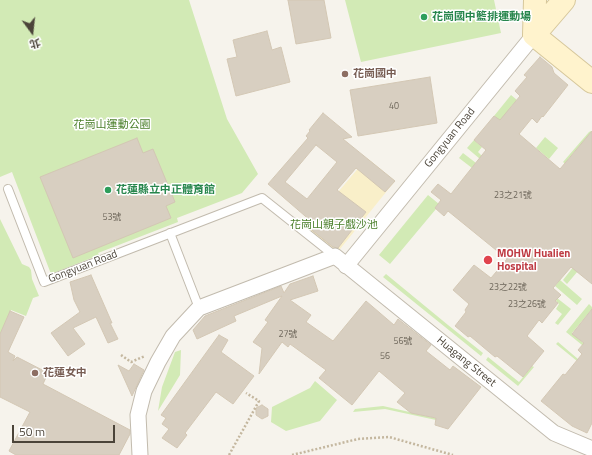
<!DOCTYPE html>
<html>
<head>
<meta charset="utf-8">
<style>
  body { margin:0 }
  #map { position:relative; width:592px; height:455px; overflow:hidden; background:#f6f3ec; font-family:"Titillium Web","Noto Sans TC",sans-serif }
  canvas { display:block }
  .north { position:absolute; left:12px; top:12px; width:40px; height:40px; -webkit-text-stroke:3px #fff; paint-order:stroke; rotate:165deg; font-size:11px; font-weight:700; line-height:16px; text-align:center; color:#4b4439 }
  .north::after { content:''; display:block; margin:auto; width:14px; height:18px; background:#4b4439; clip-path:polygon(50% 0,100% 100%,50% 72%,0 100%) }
  .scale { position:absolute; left:12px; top:425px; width:103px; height:18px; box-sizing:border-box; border:2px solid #4b4439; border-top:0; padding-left:5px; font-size:12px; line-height:14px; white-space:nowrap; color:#4b4439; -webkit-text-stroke:3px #fff; paint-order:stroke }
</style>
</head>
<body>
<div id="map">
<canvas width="592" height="455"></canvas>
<div class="north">北</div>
<div class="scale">50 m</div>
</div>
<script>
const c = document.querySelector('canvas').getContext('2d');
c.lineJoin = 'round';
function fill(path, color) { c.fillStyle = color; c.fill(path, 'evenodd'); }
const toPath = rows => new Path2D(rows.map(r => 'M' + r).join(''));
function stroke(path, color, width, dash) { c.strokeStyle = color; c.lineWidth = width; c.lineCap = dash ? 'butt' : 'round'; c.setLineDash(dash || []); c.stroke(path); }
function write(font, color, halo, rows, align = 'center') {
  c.font = font + ' "Titillium Web","Noto Sans TC",sans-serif'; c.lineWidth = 3; c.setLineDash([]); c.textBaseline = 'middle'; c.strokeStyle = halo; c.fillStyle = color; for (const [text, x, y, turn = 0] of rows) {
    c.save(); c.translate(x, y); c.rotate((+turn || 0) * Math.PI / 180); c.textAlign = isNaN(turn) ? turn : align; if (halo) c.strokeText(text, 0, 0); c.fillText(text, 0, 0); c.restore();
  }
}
const green = toPath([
  [0,0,189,0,227,119,258,174,242,193,177,218,178,222,98,253,99,255,51,274,12,172,0,177],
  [345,0,494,0,501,33,361,62],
  [511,95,517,100,509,109,515,114,506,126,494,116],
  [591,131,592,132,568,159,577,173,563,162,589,132],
  [545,137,558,148,549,159,536,148],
  [474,140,482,147,478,152,482,156,480,159,467,148],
  [463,153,476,163,472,168,459,158],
  [428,195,439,204,435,208,436,209,390,264,379,255],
  [0,219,22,264,29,267,31,270,32,279,39,296,33,298,26,316,11,310,0,337],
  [578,261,583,265,567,284,563,280],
  [386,274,448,325,483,353,481,356,383,277],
  [560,280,582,299,577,305,555,286],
  [557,298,571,309,558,325,555,323,562,314,556,309,559,304,556,301],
  [589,304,592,307,592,309,572,333,588,347,587,349,566,332],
  [558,342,578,359,577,361,556,344],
  [181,350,180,375,158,411,162,387,175,352],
  [488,357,519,382,532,366,534,367,518,386,486,360],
  [315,381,337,400,320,421,286,431,271,422,272,407,310,388],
  [383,406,436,418,436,420,385,409,353,412,355,409]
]);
const sand = toPath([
  [367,158,395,181,336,254,305,231]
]);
const building = toPath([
  [288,0,324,0,331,38,296,44,288,0],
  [267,31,272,50,281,47,290,82,236,96,227,59,237,57,233,40,267,31],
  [540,57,552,67,554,73,568,85,543,117,542,116,537,123,532,118,519,134,560,169,592,131,592,284,571,267,553,288,561,295,555,301,558,303,542,323,539,320,527,336,544,351,523,377,497,356,495,357,470,336,468,337,455,326,466,312,465,310,469,304,453,290,474,265,491,278,507,259,448,211,444,216,435,208,441,200,431,192,438,184,451,194,466,175,486,150,474,140,494,116,500,120,520,96,515,91,527,77,524,75,540,57],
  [430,77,437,123,358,136,350,90,430,77],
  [323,113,352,137,343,139,395,181,385,192,356,168,337,190,366,212,338,248,333,247,308,227,312,222,268,184,308,138,306,136,310,131,309,130,323,113],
  [316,145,337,162,307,199,285,182,316,145],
  [137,138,143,153,153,149,175,202,166,206,171,218,73,258,40,177,137,138],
  [91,275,112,323,110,323,118,339,108,343,96,317,73,328,85,344,68,356,51,333,80,312,74,300,70,282,91,275],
  [313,276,318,291,290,300,311,315,306,322,333,341,366,301,394,325,398,319,431,345,426,351,450,370,453,366,481,387,448,429,435,425,436,418,411,413,397,402,405,393,379,371,352,405,319,378,326,370,290,344,288,347,282,342,259,374,262,348,253,342,268,322,265,320,282,296,234,316,236,321,197,339,193,330,205,316,281,286,284,293,290,284,313,276],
  [592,309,592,423,587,433,572,426,541,401,563,374,565,375,582,354,578,350,584,343,572,334,592,309],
  [10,311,24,317,8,352,15,356,13,361,17,357,48,373,43,384,130,430,130,434,119,455,16,455,9,451,30,412,0,397,0,334,10,311],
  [219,335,228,340,221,352,254,376,233,404,216,392,185,433,187,435,177,448,162,438,169,429,162,424,166,418,161,415,219,335],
  [134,364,144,370,132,396,118,365,129,371,134,364],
  [262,405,268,409,268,416,262,419,256,415,256,408,262,405]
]);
const path = toPath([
  [121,355,131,362,145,356],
  [229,455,259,401,246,393],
  [292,455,358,439,389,437,453,455]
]);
const lane = toPath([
  [8,189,44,282,262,198,335,256],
  [170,233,199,308]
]);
const street = toPath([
  [346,266,534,35],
  [140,455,138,415,144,391,158,362,173,336,199,308,335,256,554,433,592,449]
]);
const secondary = toPath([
  [534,35,592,82],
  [534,35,564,0],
  [534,35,535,0]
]);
const markers = [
  [424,17,4,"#2e9e5b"],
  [345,74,4,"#8d6e63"],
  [108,190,4,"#2e9e5b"],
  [488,260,5,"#e0444e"],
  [35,373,4,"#8d6e63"]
];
const numberNames = [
  ["40",394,107],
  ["23之21號",513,196],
  ["53號",112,218],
  ["23之22號",508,288],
  ["23之26號",527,305],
  ["27號",288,335],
  ["56號",403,342],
  ["56",385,357]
];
const leisureNames = [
  ["花崗國中籃排運動場",432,17],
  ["花蓮縣立中正體育館",116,190]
];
const educationNames = [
  ["花崗國中",353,74],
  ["花蓮女中",43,373]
];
const parkNames = [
  ["花崗山運動公園",112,125],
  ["花崗山親子戲沙池",334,225]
];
const streetNames = [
  ["Gongyuan Road",450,138,-51],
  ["Gongyuan Road",83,267,-21],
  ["Huagang Street",466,362,39]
];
const healthNames = [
  ["MOHW Hualien",497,254],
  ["Hospital",497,267]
];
fill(green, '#d2eab5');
fill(sand, '#f9efc9');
fill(building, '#d8cfc1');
stroke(building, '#d3c7b4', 1);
stroke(lane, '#c2bbae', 10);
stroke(street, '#c2bbae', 17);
stroke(secondary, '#d6c79b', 24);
stroke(path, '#c4b79f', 2.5, [2, 2]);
stroke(lane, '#fff', 8);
stroke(street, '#fff', 15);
stroke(secondary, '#fff3cd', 22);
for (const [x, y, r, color] of markers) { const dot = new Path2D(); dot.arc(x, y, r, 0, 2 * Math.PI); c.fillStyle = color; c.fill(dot); stroke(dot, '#fff', 1.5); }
write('9px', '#6e675b', null, numberNames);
write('bold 11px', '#27864d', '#fff', leisureNames, 'left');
write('bold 11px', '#785e54', '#fff', educationNames, 'left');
write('11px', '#4a7f2a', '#fff', parkNames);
write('11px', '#4b4439', '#fff', streetNames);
write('bold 11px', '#be3a42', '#fff', healthNames, 'left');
</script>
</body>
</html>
